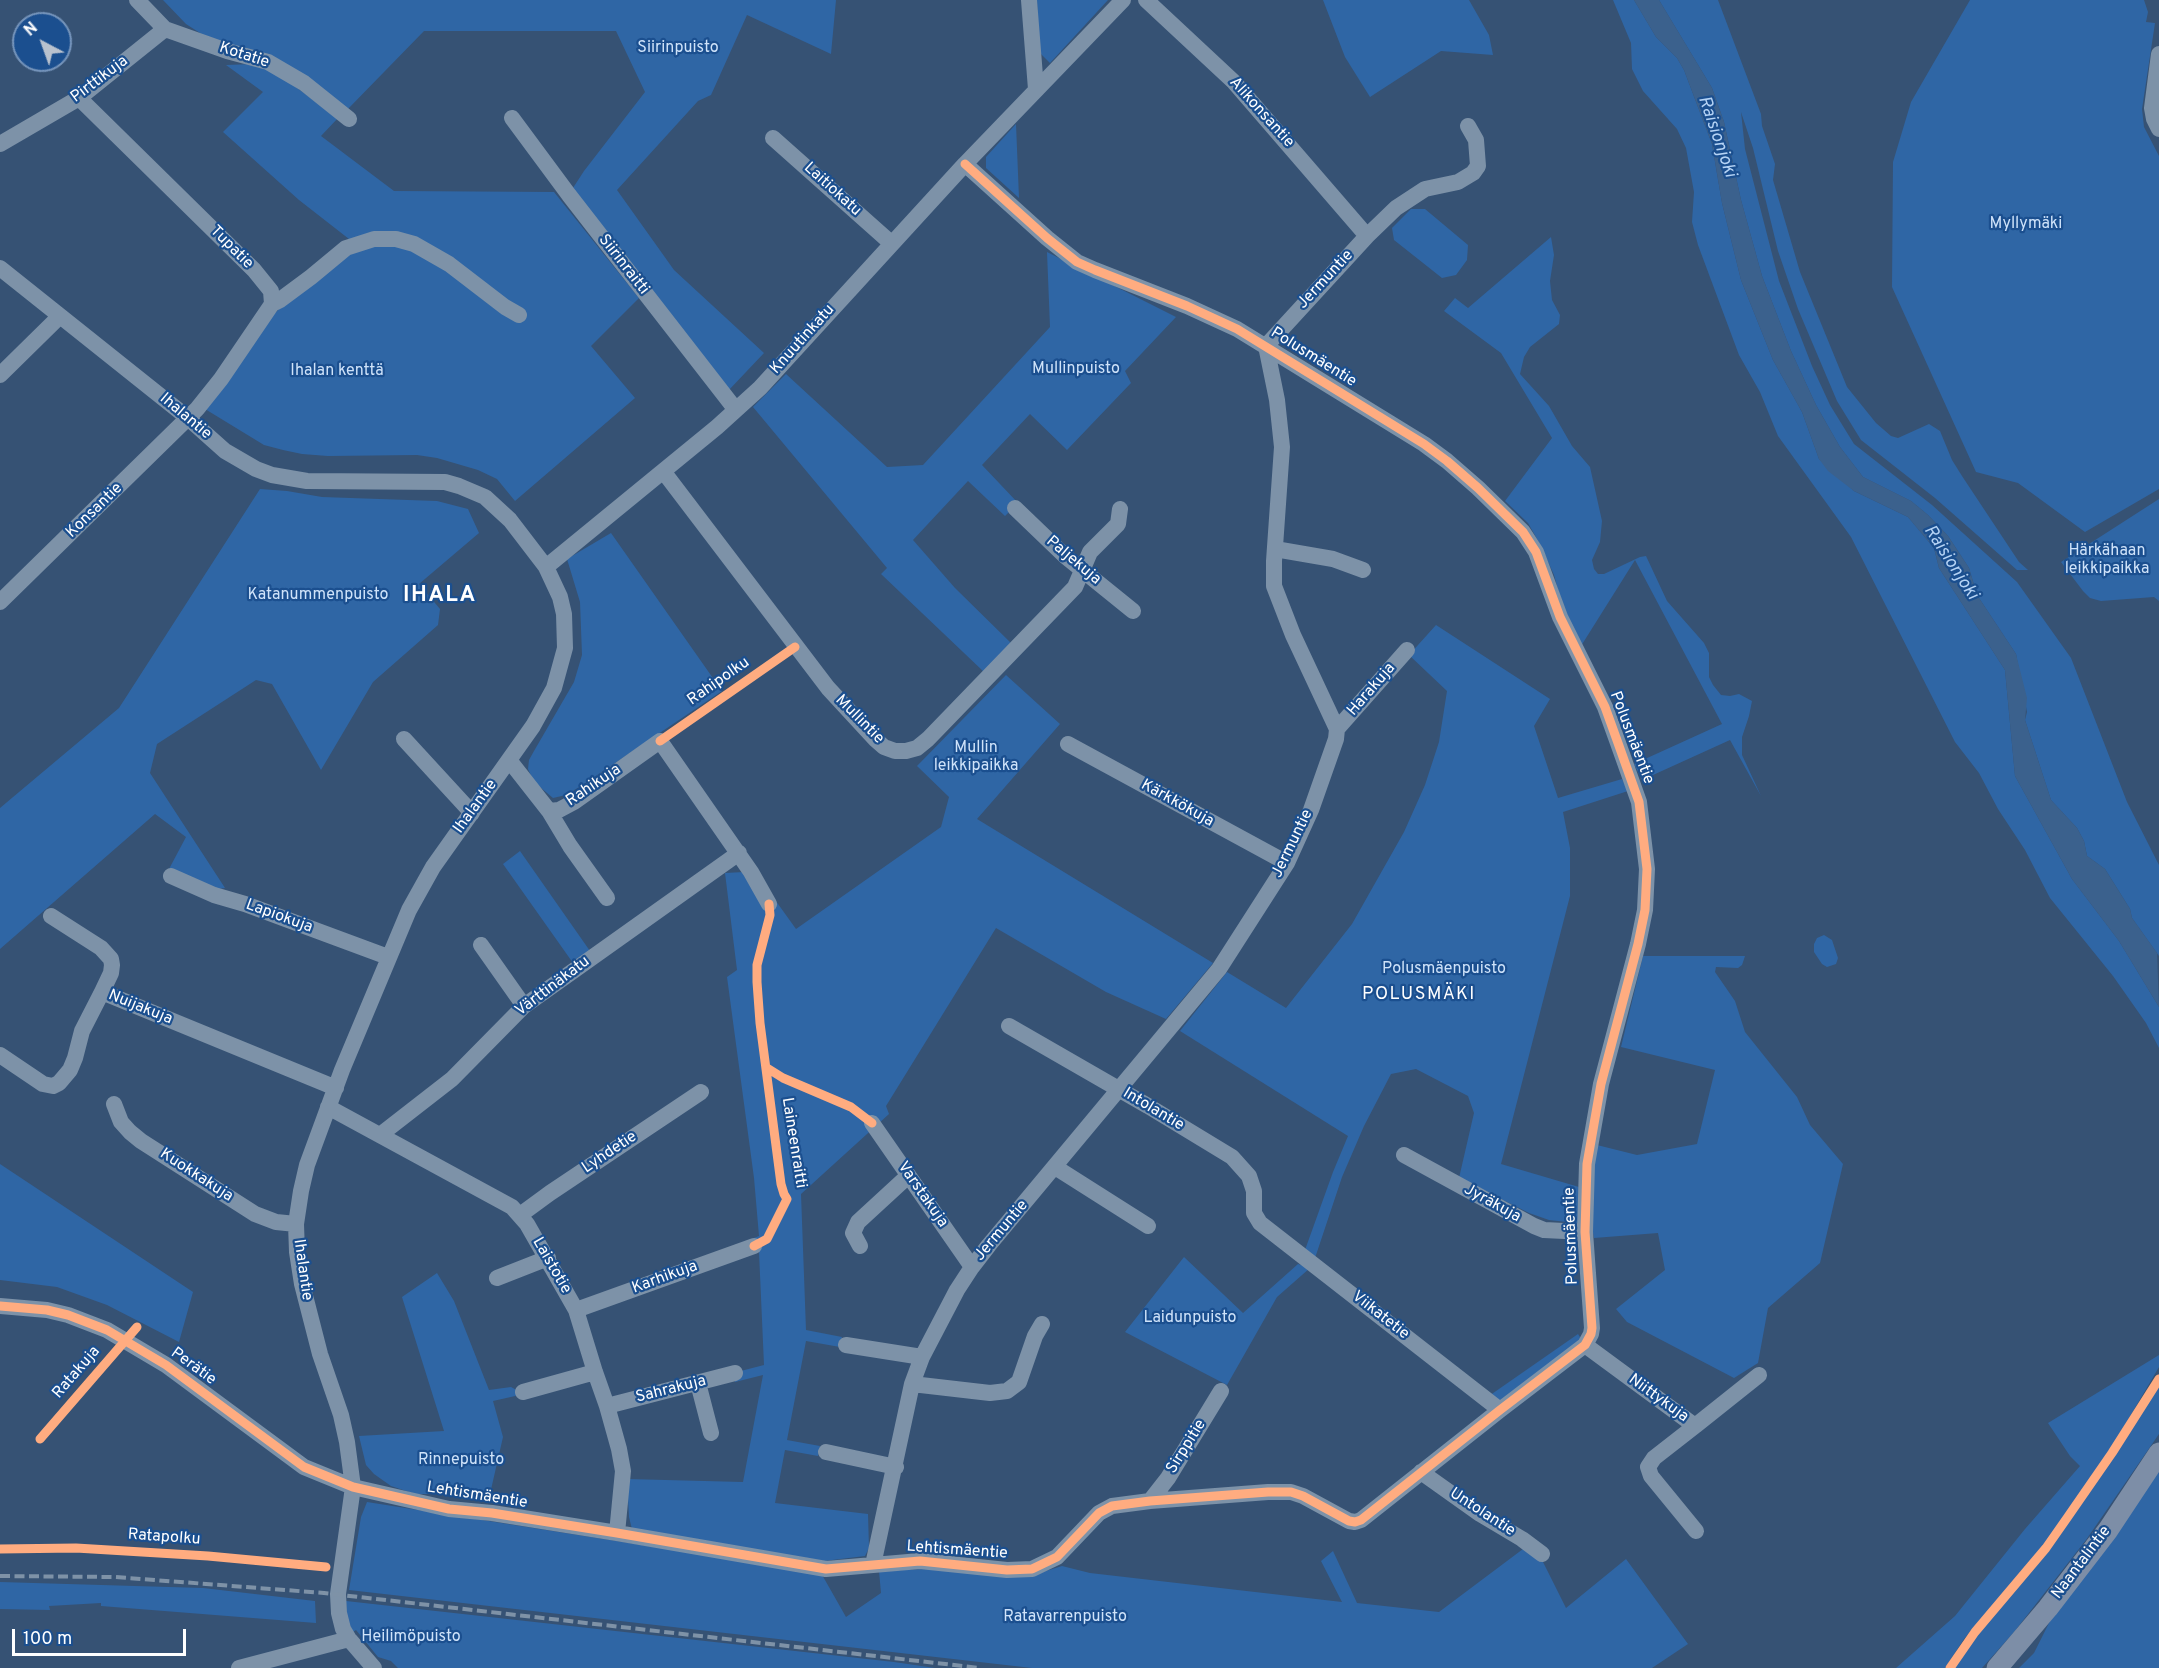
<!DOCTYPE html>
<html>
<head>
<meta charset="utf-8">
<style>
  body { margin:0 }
  #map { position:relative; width:2159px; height:1668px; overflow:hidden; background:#365274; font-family:Overpass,sans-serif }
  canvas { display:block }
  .north { position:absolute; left:12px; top:12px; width:60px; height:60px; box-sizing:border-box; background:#1b4f8f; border:2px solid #7695bc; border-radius:50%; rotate:319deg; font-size:16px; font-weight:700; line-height:24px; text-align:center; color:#fff }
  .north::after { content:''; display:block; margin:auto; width:21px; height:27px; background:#b9c2ce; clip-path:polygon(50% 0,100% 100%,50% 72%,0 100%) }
  .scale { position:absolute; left:12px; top:1629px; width:174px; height:27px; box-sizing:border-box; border:3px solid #fff; border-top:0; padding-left:8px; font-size:18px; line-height:21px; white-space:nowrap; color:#fff; -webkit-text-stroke:4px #1b4f8f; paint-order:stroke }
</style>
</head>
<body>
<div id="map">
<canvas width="2159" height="1668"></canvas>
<div class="north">N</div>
<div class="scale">100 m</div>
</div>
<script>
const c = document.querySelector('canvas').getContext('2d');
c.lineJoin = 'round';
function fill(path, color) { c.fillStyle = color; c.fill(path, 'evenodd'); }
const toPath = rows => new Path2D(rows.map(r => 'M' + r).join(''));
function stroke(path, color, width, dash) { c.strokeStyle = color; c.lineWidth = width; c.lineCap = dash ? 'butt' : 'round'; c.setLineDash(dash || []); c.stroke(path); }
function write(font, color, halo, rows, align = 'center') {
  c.font = font + ' Overpass,sans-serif'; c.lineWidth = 4.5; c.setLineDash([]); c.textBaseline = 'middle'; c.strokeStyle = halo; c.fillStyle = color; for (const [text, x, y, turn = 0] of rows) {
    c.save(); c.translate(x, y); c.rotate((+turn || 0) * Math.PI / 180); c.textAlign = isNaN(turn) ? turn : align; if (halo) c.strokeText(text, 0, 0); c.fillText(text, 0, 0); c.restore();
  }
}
const green = toPath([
  [163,0,836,0,831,54,747,15,711,95,698,101,617,190,674,270,764,353,728,391,571,191,584,171,645,92,616,31,424,31,346,111,214,42,186,24],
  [1037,0,1108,0,1050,63,1039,52],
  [1323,0,1469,0,1489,35,1493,55,1441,51,1370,97,1345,57],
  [1613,0,1634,0,1656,37,1677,58,1684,70,1712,144,1722,203,1741,280,1773,360,1802,412,1819,459,1854,491,1908,517,1934,548,1939,568,2005,670,2015,776,2072,879,2119,941,2159,1007,2159,1048,2146,1023,2113,976,2050,898,2025,850,1998,809,1979,773,1955,742,1851,537,1778,436,1760,392,1739,355,1698,245,1692,222,1694,192,1686,148,1677,129,1643,91,1632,69,1631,43],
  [1659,0,1718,0,1761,114,1762,126,1775,164,1773,180,1800,272,1847,387,1876,423,1891,436,1898,438,1929,424,1940,431,1952,460,1962,476,2019,562,2028,570,2017,570,1935,498,1861,440,1837,401,1798,309,1778,251,1753,148,1741,112,1745,149,1779,281,1812,366,1830,405,1854,444,1932,505,2017,582,2071,658,2127,802,2159,865,2159,956,2132,918,2130,909,2105,869,2087,856,2084,841,2077,828,2051,800,2025,720,2027,712,2016,654,1977,595,1969,568,1948,536,1928,515,1911,501,1863,477,1840,447,1816,405,1791,351,1762,276,1741,200,1724,122,1712,88],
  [1970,0,2144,0,2148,12,2146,22,2155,23,2142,109,2144,127,2159,156,2159,489,2085,532,2018,483,1976,472,1892,287,1893,162,1911,102],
  [253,64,278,74,338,118,321,136,394,191,554,192,639,298,591,346,635,398,515,501,497,479,478,470,437,458,417,455,328,456,302,454,283,450,264,445,205,409,261,327,349,239,299,200,223,132,263,92,226,65],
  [1016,124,1019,198,986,168,986,157],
  [1411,209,1425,209,1468,245,1467,260,1456,275,1442,278,1394,240,1392,228],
  [1551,237,1554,255,1550,281,1552,300,1560,315,1559,324,1530,347,1524,357,1520,374,1549,406,1572,446,1590,467,1602,521,1600,542,1592,560,1594,569,1598,574,1604,574,1640,557,1646,556,1667,601,1704,643,1709,653,1709,677,1713,685,1721,695,1730,696,1739,694,1752,701,1749,716,1742,737,1742,755,1761,796,1730,740,1642,780,1634,764,1722,724,1635,560,1581,646,1563,608,1554,575,1541,546,1528,523,1505,501,1552,438,1501,353,1444,311,1455,298,1468,308],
  [1047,252,1176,317,1125,371,1131,383,1067,450,1030,414,982,465,1018,503,1005,516,968,481,913,540,955,588,1012,644,984,672,881,574,887,568,753,407,786,374,887,467,923,465,1050,327],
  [260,489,287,491,322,497,437,501,468,509,479,533,419,584,440,609,438,625,373,682,321,770,272,684,256,680,157,744,150,773,225,888,218,889,169,869,186,837,155,814,0,949,0,808,119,708],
  [2159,499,2159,601,2154,597,2101,601,2090,598,2083,591,2061,562],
  [611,533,722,691,581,786,566,795,553,798,534,782,528,769,529,760,534,751,574,682,582,655,580,602,567,559],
  [1436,625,1550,699,1534,726,1558,798,1622,779,1628,791,1563,812,1570,848,1570,896,1501,1164,1579,1187,1585,1224,1549,1220,1529,1213,1459,1178,1474,1113,1468,1096,1416,1069,1391,1074,1364,1126,1342,1177,1315,1258,1305,1250,1333,1172,1348,1136,1180,1031,1227,972,1286,1008,1352,924,1404,832,1425,785,1439,742,1447,691,1409,655],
  [1006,675,1060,724,977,819,1213,963,1166,1019,1106,992,996,928,886,1106,889,1114,801,1194,806,1330,842,1337,840,1347,806,1341,787,1440,820,1446,818,1456,785,1450,775,1503,868,1514,869,1548,865,1556,824,1561,632,1529,629,1517,627,1479,743,1482,763,1375,735,1382,733,1373,764,1365,759,1252,733,1246,759,1236,754,1178,727,977,737,970,725,873,744,872,773,897,796,929,941,827,949,797,917,766],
  [520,851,590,951,573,963,503,864],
  [1824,935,1832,940,1838,958,1836,964,1827,967,1822,964,1814,952,1814,944,1817,938],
  [1643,956,1745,956,1742,965,1738,968,1716,967,1715,972,1735,1001,1745,1032,1797,1097,1810,1125,1843,1164,1820,1263,1768,1308,1758,1363,1734,1378,1627,1322,1616,1309,1665,1270,1658,1233,1594,1238,1585,1191,1597,1145,1637,1155,1697,1144,1715,1070,1621,1047],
  [0,1164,193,1292,179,1342,107,1305,57,1287,0,1280],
  [1184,1257,1243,1313,1298,1264,1310,1268,1277,1297,1227,1385,1125,1332],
  [437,1273,454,1301,489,1390,511,1387,524,1394,493,1401,503,1437,490,1494,415,1494,391,1486,374,1474,366,1465,359,1436,444,1431,402,1297],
  [1578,1334,1585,1345,1500,1409,1486,1398],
  [2159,1355,2159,1367,2115,1442,2049,1538,1964,1639,1945,1668,1896,1668,1955,1616,2025,1529,2080,1466,2070,1456,2048,1423],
  [2159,1385,2159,1434,2086,1540,2014,1632,1982,1668,1953,1668,1978,1633,2047,1549,2069,1520],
  [2159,1470,2159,1668,2019,1668,2034,1653,2050,1621],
  [367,1502,821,1573,846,1617,881,1593,879,1571,928,1569,1033,1575,1062,1566,1090,1573,1342,1602,1321,1561,1333,1551,1357,1603,1439,1612,1527,1546,1543,1562,1566,1608,1626,1559,1688,1644,1652,1668,1032,1668,349,1590,361,1517],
  [0,1582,203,1588,315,1601,316,1623,101,1606,101,1603,49,1606,50,1610,0,1609],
  [346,1601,894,1662,935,1668,398,1668,391,1661,378,1657,356,1630,353,1632,347,1622]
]);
const water = toPath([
  [1634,0,1659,0,1712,88,1724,122,1741,200,1762,276,1791,351,1816,405,1840,447,1863,477,1911,501,1928,515,1948,536,1969,568,1977,595,2016,654,2027,698,2025,720,2051,800,2077,828,2084,841,2087,856,2105,869,2130,909,2132,918,2157,953,2159,1007,2119,941,2072,879,2015,776,2005,670,1939,568,1934,548,1908,517,1854,491,1828,471,1819,459,1802,412,1773,360,1741,280,1722,203,1712,144,1684,70,1677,58,1656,37]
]);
const minor = toPath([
  [137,0,165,29,227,51,268,62,304,83,349,119],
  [1029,0,1036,89],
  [1146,0,1234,82,1367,236],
  [2159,54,2152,108,2154,119,2159,129],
  [512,118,569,195,736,410],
  [773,138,891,243],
  [0,144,79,98,165,29],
  [0,268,188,418,225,451,256,469,272,475,307,481,445,482,459,486,485,497,510,520,546,567,560,597,564,614,565,648,554,688,533,726,433,867,409,910,342,1070,307,1165,301,1191,296,1224,297,1252,302,1284,320,1354,341,1415,347,1442,353,1487,338,1594,339,1613,343,1629,349,1639,374,1668],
  [272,304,280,300,311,277,346,248,374,239,396,239,414,244,449,264,505,307,519,315],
  [0,375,60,316],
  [663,471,828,688,876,740,884,747,895,751,906,751,917,748,928,739,1075,587,1090,552,1118,524,1120,509],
  [1015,508,1065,556,1133,611],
  [1275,549,1333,559,1363,570],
  [546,567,717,427,760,388,965,164,1123,0],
  [0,602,197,409,221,379,272,304,271,291,254,270,79,98],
  [1337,729,1407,650],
  [404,739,472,813],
  [1068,744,1287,863],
  [509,760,549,811,559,810,574,802,660,741,751,872,769,904],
  [549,811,570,846,607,898],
  [171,876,214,895,245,904,388,957],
  [51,916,101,948,111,959,112,965,111,973,102,992],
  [481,945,524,1006],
  [1009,1026,1148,1106,1232,1157,1249,1176,1254,1191,1254,1213,1260,1223,1500,1410],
  [0,1055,43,1084,53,1086,59,1083,70,1070,75,1058,82,1031,102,992,336,1088],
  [114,1104,121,1122,130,1132,141,1141,255,1214,276,1222,296,1224],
  [328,1107,512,1207,527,1224,576,1310,595,1372,607,1406,619,1449,623,1471,617,1533],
  [872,1123,972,1267],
  [380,1135,452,1079,524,1006,739,853],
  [1404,1155,1534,1226,1544,1230,1585,1232],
  [1055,1167,1148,1226],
  [520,1215,550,1193,701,1092],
  [860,1246,853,1233,858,1222,908,1176],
  [497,1278,548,1258],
  [0,1306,47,1310,68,1315,107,1330,166,1365,304,1467,353,1487,449,1509,492,1513,617,1533,826,1569,920,1561,1007,1570,1032,1569,1057,1557,1099,1513,1112,1506,1150,1501,1268,1492,1291,1492,1303,1496,1349,1521,1355,1522,1361,1520,1500,1410,1585,1345,1591,1334,1592,1328,1585,1232,1587,1164,1601,1084,1638,944,1645,910,1647,869,1639,802,1618,743,1605,707,1560,617,1536,552,1523,532,1478,488,1447,461,1424,444,1237,329,1187,306,1095,270,1077,262,1047,238,965,164],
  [576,1310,754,1246],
  [846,1345,922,1357],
  [1585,1345,1695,1426,1759,1375],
  [698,1383,711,1433],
  [912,1384,990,1393,1007,1391,1019,1382,1035,1336,1042,1324],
  [523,1392,595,1372],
  [607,1406,735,1373],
  [1695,1426,1654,1458,1648,1467,1651,1476,1696,1531],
  [826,1452,896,1467],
  [1421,1472,1480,1514,1522,1539,1542,1554],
  [1150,1501,1168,1478,1221,1391],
  [873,1565,912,1384,922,1357,957,1290,972,1267,989,1245,1219,969,1287,863,1311,810,1336,739,1337,729,1293,635,1274,586,1274,561,1282,447,1277,400,1266,346,1367,236,1396,208,1425,189,1458,182,1473,173,1478,166,1476,140,1468,126],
  [239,1668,349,1639]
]);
const major = toPath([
  [1997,1668,2048,1608,2108,1530,2159,1453]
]);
const rail = toPath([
  [0,1576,115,1577,324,1593,980,1668]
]);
const cycleway = toPath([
  [660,741,795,647],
  [767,1068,783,1078,851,1107,872,1123],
  [754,1246,767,1239,787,1199,784,1194,781,1184,760,1023,757,982,757,965,770,915,769,904],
  [0,1306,47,1310,68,1315,107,1330,166,1365,304,1467,353,1487,449,1509,492,1513,617,1533,826,1569,920,1561,1007,1570,1032,1569,1057,1557,1099,1513,1112,1506,1150,1501,1268,1492,1291,1492,1303,1496,1349,1521,1355,1522,1361,1520,1500,1410,1585,1345,1591,1334,1592,1328,1585,1232,1587,1164,1601,1084,1638,944,1645,910,1647,869,1639,802,1618,743,1605,707,1560,617,1536,552,1523,532,1478,488,1447,461,1424,444,1237,329,1187,306,1095,270,1077,262,1047,238,965,164],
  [40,1439,137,1327],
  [0,1549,76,1548,208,1556,326,1567],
  [1950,1668,1975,1632,2046,1548,2067,1518,2112,1453,2159,1379]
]);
const parkNames = [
  ["Siirinpuisto",678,49],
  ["Myllymäki",2026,225],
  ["Mullinpuisto",1076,370],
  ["Ihalan kenttä",337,372],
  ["Härkähaan",2107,552],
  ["leikkipaikka",2107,570],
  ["Katanummenpuisto",318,596],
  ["Mullin",976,749],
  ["leikkipaikka",976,767],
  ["Polusmäenpuisto",1444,970],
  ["Laidunpuisto",1190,1319],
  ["Rinnepuisto",461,1461],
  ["Ratavarrenpuisto",1065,1618],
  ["Heilimöpuisto",411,1638]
];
const streetNames = [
  ["Kotatie",244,56,18],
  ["Pirttikuja",100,80,-37],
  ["Alikonsantie",1261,113,48],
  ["Laitiokatu",832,190,42],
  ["Tupatie",231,248,45],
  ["Siirinraitti",623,265,52],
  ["Jermuntie",1326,280,-47],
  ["Knuutinkatu",803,340,-48],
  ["Polusmäentie",1313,358,32],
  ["Ihalantie",185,417,40],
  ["Konsantie",95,511,-44],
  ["Paljekuja",1073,561,40],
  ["Rahipolku",719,682,-35],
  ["Harakuja",1372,690,-49],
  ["Mullintie",859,720,45],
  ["Polusmäentie",1631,738,69],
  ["Rahikuja",594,786,-34],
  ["Kärkkökuja",1177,804,29],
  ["Ihalantie",476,807,-54],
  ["Jermuntie",1293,844,-64],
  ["Lapiokuja",279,917,20],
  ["Värttinäkatu",553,987,-37],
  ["Nuijakuja",140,1008,22],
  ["Intolantie",1153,1110,31],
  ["Laineenraitti",793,1143,81],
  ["Lyhdetie",610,1153,-34],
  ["Kuokkakuja",196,1176,33],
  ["Varstakuja",922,1195,55],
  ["Jyräkuja",1492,1204,29],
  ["Jermuntie",1002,1231,-50],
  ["Polusmäentie",1572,1236,-92],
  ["Laistotie",551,1266,60],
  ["Ihalantie",302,1270,82],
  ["Karhikuja",665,1278,-20],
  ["Viikatetie",1380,1316,38],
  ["Perätie",193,1367,36],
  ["Ratakuja",77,1373,-49],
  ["Sahrakuja",671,1390,-14],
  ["Niittykuja",1658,1399,36],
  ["Sirppitie",1187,1447,-58],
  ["Lehtismäentie",477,1496,9],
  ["Untolantie",1482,1513,33],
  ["Ratapolku",164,1538,4],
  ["Lehtismäentie",957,1551,4],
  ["Naantalintie",2082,1563,-53]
];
const waterNames = [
  ["Raisionjoki",1716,137,71],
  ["Raisionjoki",1950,563,57]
];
const neighbourhoodNames = [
  ["POLUSMÄKI",1419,995]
];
const districtNames = [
  ["IHALA",440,597]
];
fill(green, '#2f66a5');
fill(water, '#3b618d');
stroke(minor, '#7d92a8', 16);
stroke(major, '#7d8ea7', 21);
stroke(rail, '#7e92a7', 4, [10, 4.5]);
stroke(cycleway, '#ffac80', 9);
write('16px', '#cfe3fa', '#1b4f8f', parkNames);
write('16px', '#fff', '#1b4f8f', streetNames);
write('italic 18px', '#b5d3f5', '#1b4f8f', waterNames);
c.letterSpacing = '1.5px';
write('18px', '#fff', '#1b4f8f', neighbourhoodNames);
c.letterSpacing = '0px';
c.letterSpacing = '1.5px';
write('bold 22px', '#fff', '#1b4f8f', districtNames);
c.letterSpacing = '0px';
</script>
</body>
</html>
